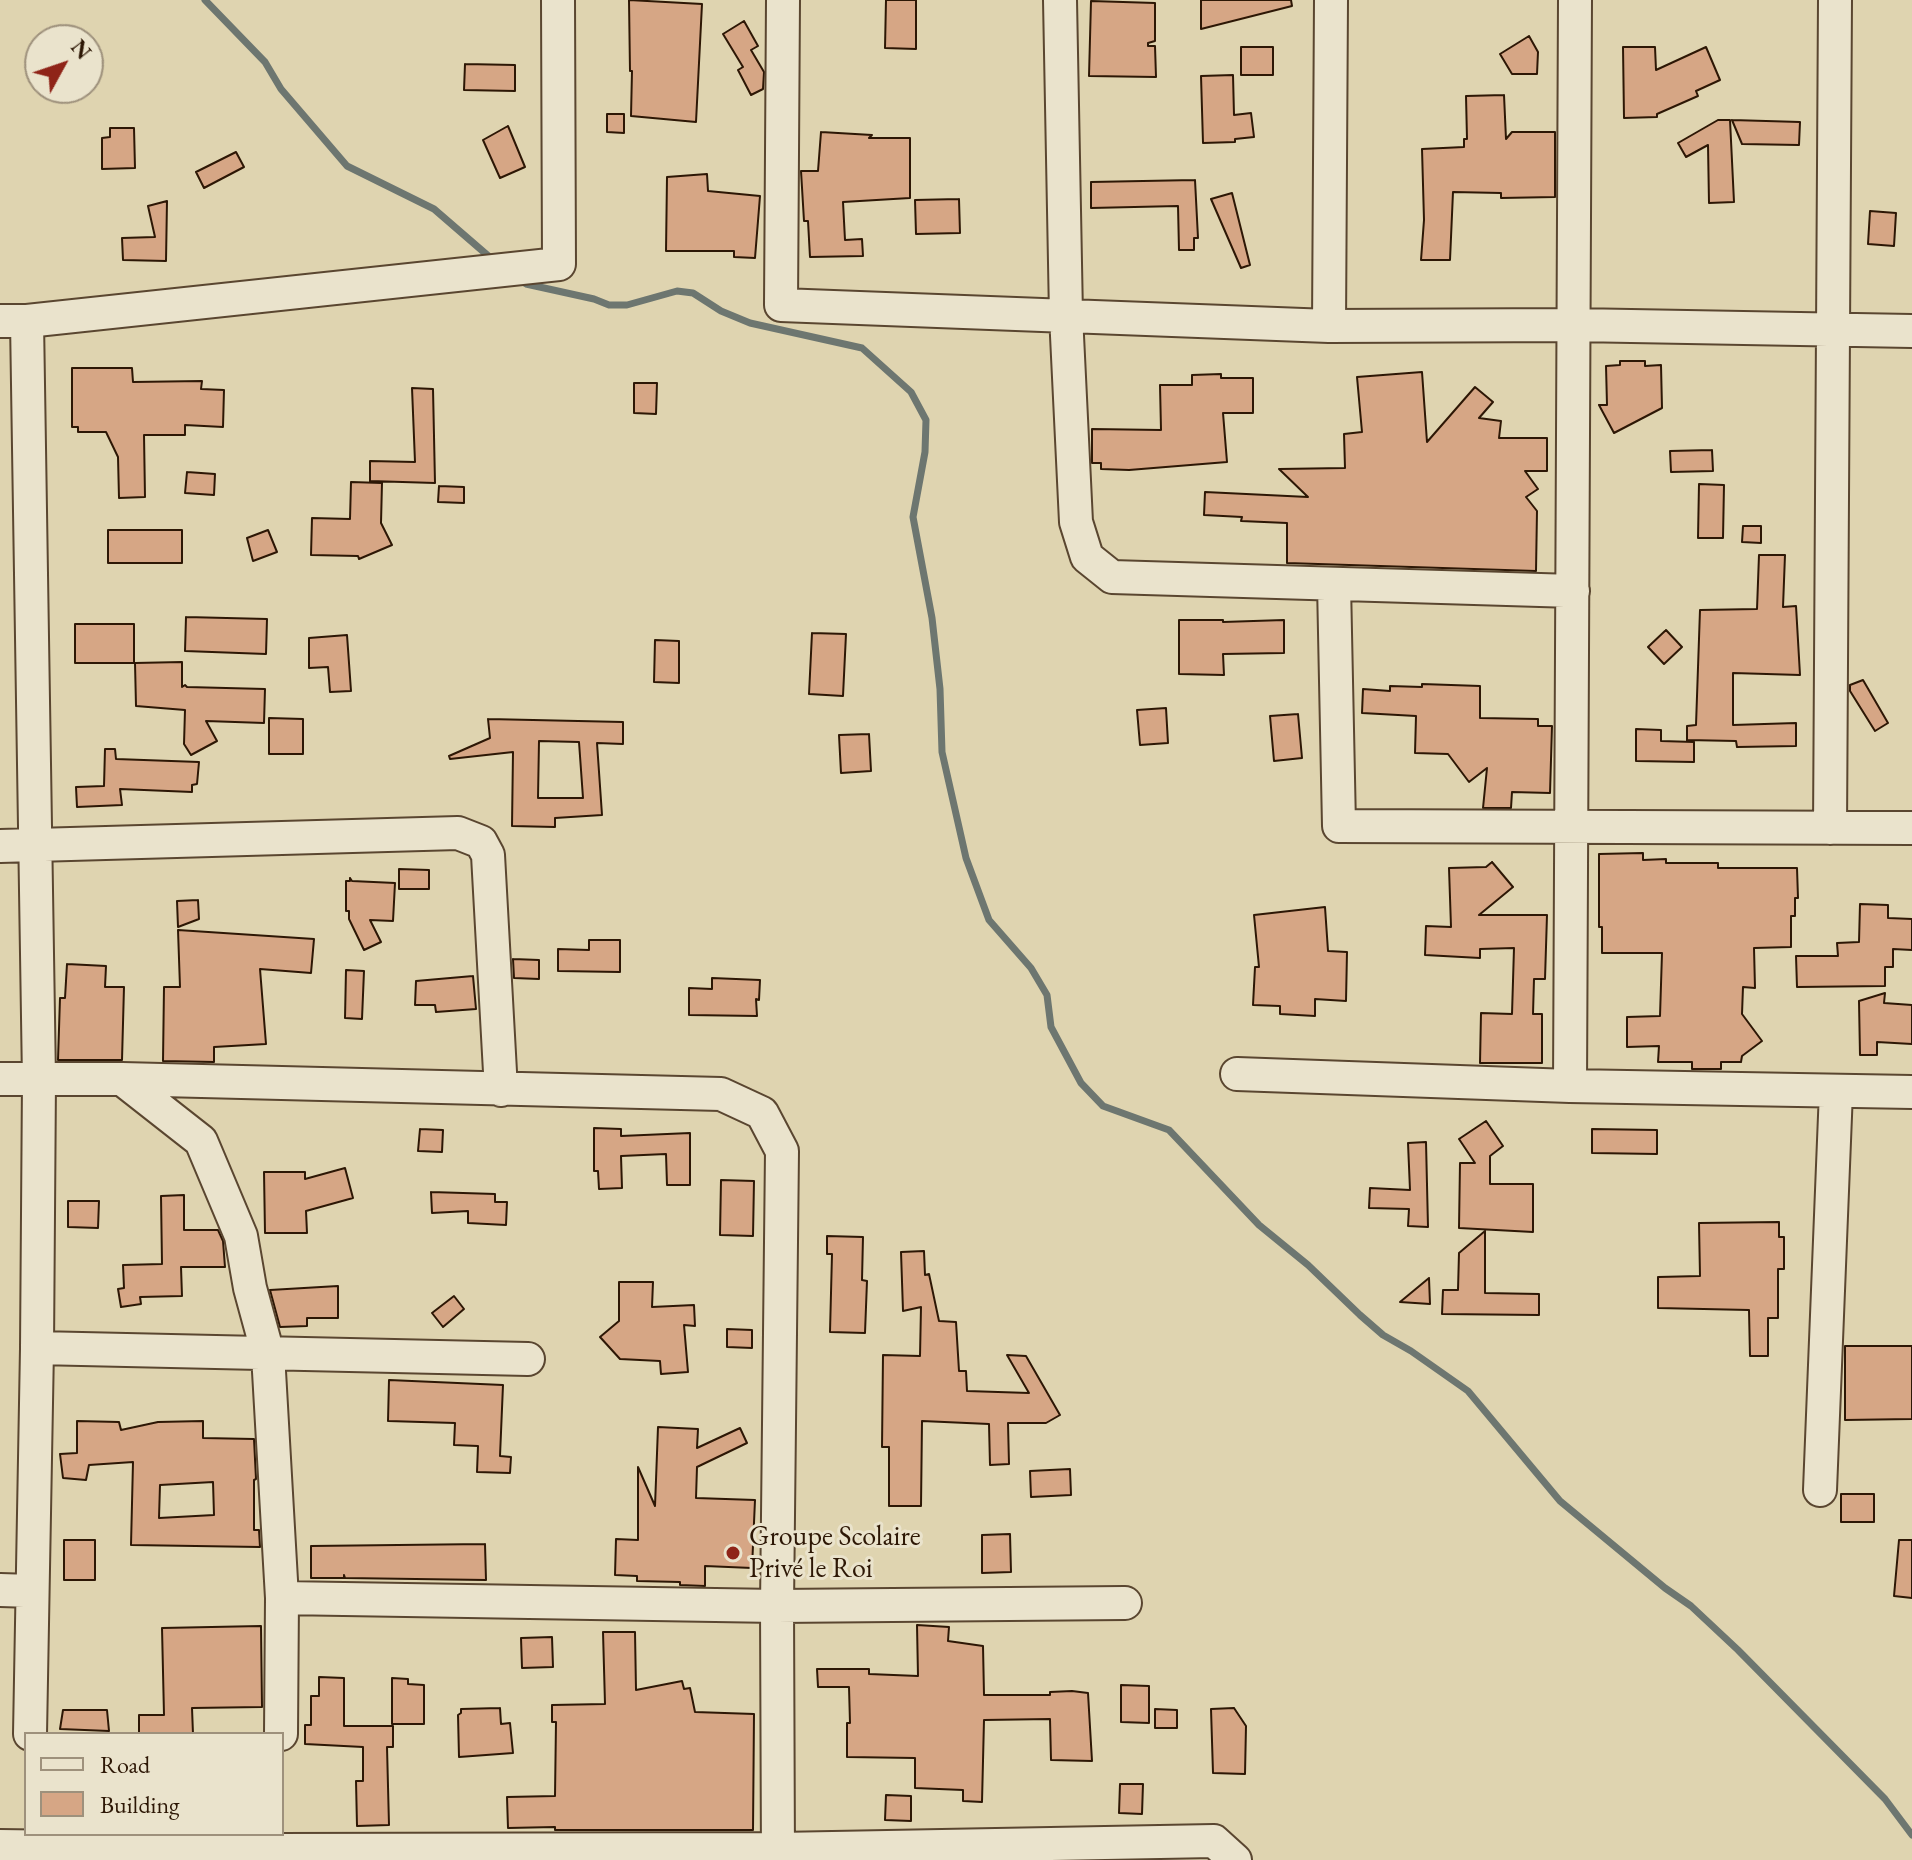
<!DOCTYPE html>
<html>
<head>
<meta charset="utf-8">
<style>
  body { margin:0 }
  #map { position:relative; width:1912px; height:1860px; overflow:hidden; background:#dfd4b0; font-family:"EB Garamond",serif }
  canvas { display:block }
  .legend { position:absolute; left:24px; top:1732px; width:260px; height:104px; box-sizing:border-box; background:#eae3cc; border:2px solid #9e917c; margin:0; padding:10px 14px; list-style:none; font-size:24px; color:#2d1705 }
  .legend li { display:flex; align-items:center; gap:16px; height:40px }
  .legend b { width:40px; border:2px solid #9e917c }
  .north { position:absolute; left:24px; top:24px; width:80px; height:80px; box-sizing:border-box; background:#eae3cc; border:2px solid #9e917c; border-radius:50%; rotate:50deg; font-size:22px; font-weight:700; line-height:32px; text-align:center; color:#2d1705 }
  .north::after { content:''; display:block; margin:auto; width:28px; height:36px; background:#8f2418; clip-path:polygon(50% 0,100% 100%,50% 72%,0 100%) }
</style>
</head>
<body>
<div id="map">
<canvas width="1912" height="1860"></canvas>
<ul class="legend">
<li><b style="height:10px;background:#eae3cc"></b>Road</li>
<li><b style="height:22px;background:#d6a685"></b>Building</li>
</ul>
<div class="north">N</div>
</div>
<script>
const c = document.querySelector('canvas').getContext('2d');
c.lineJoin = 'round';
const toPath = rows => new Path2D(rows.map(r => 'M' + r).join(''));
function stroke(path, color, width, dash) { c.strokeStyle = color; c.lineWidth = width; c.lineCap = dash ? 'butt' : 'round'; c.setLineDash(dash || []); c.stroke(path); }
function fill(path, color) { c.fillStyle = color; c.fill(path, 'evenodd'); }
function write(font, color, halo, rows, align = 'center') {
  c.font = font + ' "EB Garamond",serif'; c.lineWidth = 6; c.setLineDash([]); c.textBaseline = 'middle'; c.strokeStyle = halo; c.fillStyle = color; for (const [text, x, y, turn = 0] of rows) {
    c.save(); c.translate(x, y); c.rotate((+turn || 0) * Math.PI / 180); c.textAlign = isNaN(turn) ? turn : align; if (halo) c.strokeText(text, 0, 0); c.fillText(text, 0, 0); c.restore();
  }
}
const stream = toPath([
  [205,0,265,62,281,89,347,166,434,209,493,260],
  [519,279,526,284,594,299,609,305,627,305,677,291,693,293,721,311,750,323,862,348,911,392,926,420,925,452,913,517,932,618,940,689,942,752,966,858,989,920,1031,968,1047,995,1051,1027,1081,1083,1103,1106,1169,1130,1259,1225,1308,1265,1360,1315,1383,1335,1411,1351,1468,1391,1560,1501,1665,1588,1691,1606,1738,1650,1885,1799,1912,1835]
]);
const building = toPath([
  [629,0,702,4,696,122,631,116,632,71,630,71,629,0],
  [886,0,916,0,916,49,885,48,886,0],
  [1201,0,1291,0,1292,6,1201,29,1201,0],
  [1091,1,1155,3,1155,41,1148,43,1148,46,1155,46,1156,77,1089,76,1091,1],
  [744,21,758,46,751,50,764,72,763,89,751,95,738,70,743,67,723,34,744,21],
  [1529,36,1538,52,1537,74,1512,74,1500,54,1529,36],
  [1241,47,1273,47,1273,75,1241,75,1241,47],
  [1623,47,1655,47,1656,70,1706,47,1720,80,1696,91,1698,96,1657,114,1657,117,1624,118,1623,47],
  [465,64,515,65,515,91,464,90,465,64],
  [1233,75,1234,115,1251,113,1254,137,1235,139,1235,142,1203,143,1201,76,1233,75],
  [1504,95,1506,139,1512,132,1555,132,1555,197,1501,198,1501,193,1453,192,1450,260,1421,260,1424,220,1422,149,1464,147,1464,139,1467,139,1466,96,1504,95],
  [607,114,624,114,624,133,607,132,607,114],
  [1718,120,1730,120,1734,202,1709,203,1708,145,1686,157,1678,143,1718,120],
  [1732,120,1800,122,1799,145,1742,144,1732,120],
  [508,126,525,167,500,178,483,140,508,126],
  [110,128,134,128,135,168,102,169,102,138,110,137,110,128],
  [821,132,872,135,869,138,910,138,910,198,843,202,845,240,862,239,863,256,810,257,808,221,804,221,801,171,818,171,821,132],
  [236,152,244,167,204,188,196,172,236,152],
  [707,174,708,191,760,196,755,258,734,257,734,251,666,251,667,177,707,174],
  [1195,180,1198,238,1194,238,1194,250,1179,250,1178,206,1091,208,1091,182,1195,180],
  [1232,193,1250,265,1241,268,1211,199,1232,193],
  [959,199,960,233,916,234,915,200,959,199],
  [167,201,166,261,123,260,122,238,155,237,148,206,167,201],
  [1870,211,1896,213,1894,246,1868,244,1870,211],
  [1620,361,1645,361,1645,366,1661,365,1662,408,1614,433,1599,405,1607,405,1606,366,1620,365,1620,361],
  [72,368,132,368,133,382,202,381,201,389,224,390,223,427,185,425,185,435,144,435,145,497,119,498,118,457,106,432,78,432,78,427,72,427,72,368],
  [1422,372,1427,442,1475,387,1493,402,1479,418,1501,421,1499,438,1547,438,1547,471,1525,471,1538,489,1526,497,1537,511,1536,571,1287,563,1287,523,1241,521,1242,517,1204,515,1205,492,1308,497,1279,469,1345,468,1344,434,1362,432,1357,377,1422,372],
  [1221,374,1221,378,1253,378,1253,413,1223,413,1227,462,1129,470,1101,469,1101,463,1092,463,1092,429,1161,430,1160,385,1192,385,1192,375,1221,374],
  [634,383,657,383,656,414,634,413,634,383],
  [412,388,433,389,435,483,370,481,370,461,415,462,412,388],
  [1712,450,1713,471,1671,472,1670,451,1712,450],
  [187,472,215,474,214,495,185,493,187,472],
  [351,482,382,483,381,523,392,545,359,559,358,556,311,555,312,518,350,519,351,482],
  [1699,484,1724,485,1723,538,1698,538,1699,484],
  [439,486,464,487,464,503,438,502,439,486],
  [1743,526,1761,526,1761,543,1742,542,1743,526],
  [108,530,182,530,182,563,108,563,108,530],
  [268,530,277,552,253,561,247,538,268,530],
  [1759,555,1785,555,1783,607,1796,606,1800,675,1733,673,1733,725,1796,723,1796,746,1737,747,1736,741,1687,740,1687,726,1696,725,1700,610,1757,609,1759,555],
  [186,617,267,619,266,654,185,651,186,617],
  [1179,620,1223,620,1223,622,1284,620,1284,653,1223,654,1224,675,1179,674,1179,620],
  [75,624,134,624,134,663,75,663,75,624],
  [1666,630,1682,647,1664,664,1648,647,1666,630],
  [812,633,846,634,843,696,809,694,812,633],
  [347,635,351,691,330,692,328,667,309,668,309,638,347,635],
  [655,640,679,641,679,683,654,682,655,640],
  [182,662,182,687,185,685,187,687,265,689,264,723,206,721,217,741,191,755,184,744,185,710,136,706,135,663,182,662],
  [1863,680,1888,723,1875,731,1850,691,1850,685,1863,680],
  [1422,684,1480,686,1480,718,1538,719,1538,726,1552,726,1550,793,1512,792,1511,808,1483,808,1487,768,1469,782,1448,754,1415,753,1416,716,1362,713,1363,689,1390,691,1390,686,1422,687,1422,684],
  [1166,708,1168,743,1140,745,1137,710,1166,708],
  [1298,714,1302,758,1274,761,1270,716,1298,714],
  [269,718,303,719,303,754,269,754,269,718],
  [488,719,623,722,623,744,597,743,602,815,555,818,555,827,512,826,513,752,450,759,449,756,490,738,488,719],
  [539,741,579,742,583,798,538,798,539,741],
  [1636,729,1661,730,1661,741,1694,742,1694,762,1636,761,1636,729],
  [869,734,871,771,841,773,839,735,869,734],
  [105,749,115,749,116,759,199,762,197,784,192,785,192,792,120,789,122,805,77,807,76,787,104,786,105,749],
  [1643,853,1643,860,1666,859,1666,863,1718,863,1718,868,1797,868,1798,898,1795,898,1795,916,1791,916,1791,947,1754,948,1755,988,1743,987,1742,1014,1762,1041,1742,1056,1741,1062,1721,1062,1721,1069,1692,1069,1692,1062,1658,1062,1659,1046,1627,1047,1627,1017,1660,1016,1662,953,1602,953,1602,927,1599,927,1599,854,1643,853],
  [1492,862,1513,887,1479,915,1547,915,1545,979,1534,979,1533,1014,1542,1014,1542,1063,1480,1063,1481,1013,1512,1014,1514,948,1480,949,1480,958,1425,955,1426,926,1451,927,1449,868,1486,867,1492,862],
  [399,869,429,870,429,889,399,889,399,869],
  [350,878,352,881,395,883,393,921,370,920,381,942,364,950,349,919,349,911,346,911,346,881,350,881,350,878],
  [198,900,199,919,178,927,177,901,198,900],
  [1860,904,1888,905,1888,918,1912,919,1912,950,1893,949,1893,967,1885,967,1885,986,1797,987,1796,956,1838,956,1837,943,1859,942,1860,904],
  [1325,907,1328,951,1347,952,1346,1001,1315,999,1315,1016,1280,1014,1280,1006,1253,1005,1255,967,1259,967,1254,915,1325,907],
  [178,930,314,939,311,973,260,969,266,1044,214,1047,214,1062,163,1061,164,987,180,987,178,930],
  [589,940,620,940,620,972,558,971,558,949,589,950,589,940],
  [513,959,539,960,539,979,514,978,513,959],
  [67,964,106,966,105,987,124,987,122,1060,58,1060,60,998,65,998,67,964],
  [346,970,364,971,362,1019,345,1018,346,970],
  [473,976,476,1009,436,1012,435,1005,415,1005,416,981,473,976],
  [712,978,760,980,759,1000,756,999,757,1016,689,1015,689,988,712,989,712,978],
  [1885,993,1884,1003,1912,1005,1912,1044,1877,1042,1877,1055,1860,1055,1859,1001,1885,993],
  [1486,1121,1503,1146,1490,1156,1490,1184,1533,1184,1533,1232,1459,1228,1460,1163,1475,1163,1459,1139,1486,1121],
  [594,1128,621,1129,621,1136,690,1133,690,1185,667,1185,666,1154,621,1156,622,1188,599,1189,598,1171,594,1171,594,1128],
  [420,1129,443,1130,442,1152,418,1151,420,1129],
  [1592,1129,1657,1130,1657,1154,1592,1153,1592,1129],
  [1426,1142,1428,1227,1408,1226,1409,1209,1369,1208,1370,1188,1410,1190,1408,1143,1426,1142],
  [345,1168,353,1198,306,1211,307,1233,265,1233,264,1172,305,1172,305,1179,345,1168],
  [721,1180,754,1181,753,1236,720,1235,721,1180],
  [431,1192,495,1194,495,1202,507,1202,506,1225,468,1223,468,1211,432,1213,431,1192],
  [184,1195,184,1230,218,1230,223,1241,225,1267,181,1267,182,1296,140,1297,141,1304,121,1307,118,1289,124,1288,123,1265,162,1264,161,1196,184,1195],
  [68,1201,99,1201,98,1228,68,1227,68,1201],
  [1779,1222,1779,1237,1784,1237,1784,1269,1778,1269,1778,1318,1768,1318,1768,1356,1750,1356,1749,1310,1658,1308,1658,1277,1700,1276,1699,1223,1779,1222],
  [1485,1231,1485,1293,1539,1294,1539,1315,1442,1314,1443,1290,1458,1290,1459,1253,1485,1231],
  [827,1236,863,1237,862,1280,867,1281,865,1333,830,1332,832,1254,827,1254,827,1236],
  [924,1251,925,1275,929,1274,939,1321,956,1322,959,1371,966,1371,967,1391,1029,1393,1007,1355,1026,1356,1060,1415,1046,1423,1008,1423,1009,1464,990,1465,989,1424,922,1421,921,1506,889,1506,889,1447,882,1447,883,1355,920,1356,921,1307,903,1311,901,1252,924,1251],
  [1429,1278,1430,1304,1400,1302,1429,1278],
  [619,1282,653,1282,652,1307,694,1305,695,1326,684,1325,688,1372,661,1374,660,1361,620,1359,600,1337,619,1321,619,1282],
  [338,1286,338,1318,307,1318,307,1326,280,1327,270,1290,338,1286],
  [454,1296,464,1309,443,1327,432,1313,454,1296],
  [727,1329,752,1330,752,1348,727,1347,727,1329],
  [1845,1346,1912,1346,1912,1419,1845,1420,1845,1346],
  [389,1380,503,1385,500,1456,511,1457,510,1473,477,1472,478,1446,454,1445,455,1423,388,1421,389,1380],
  [77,1421,119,1422,121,1430,158,1422,203,1421,203,1438,254,1439,256,1479,254,1480,254,1530,259,1530,260,1547,131,1545,133,1462,89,1465,86,1480,63,1478,60,1454,77,1453,77,1421],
  [213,1482,214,1515,159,1518,160,1485,213,1482],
  [658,1427,698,1429,697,1448,740,1428,747,1443,697,1467,696,1498,755,1500,752,1568,705,1566,705,1586,680,1585,680,1582,637,1581,637,1576,615,1575,616,1539,638,1540,638,1467,655,1506,658,1427],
  [1070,1469,1071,1495,1031,1497,1030,1471,1070,1469],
  [1841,1494,1874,1494,1874,1522,1841,1522,1841,1494],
  [1010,1534,1011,1572,982,1573,982,1535,1010,1534],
  [64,1540,95,1540,95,1580,64,1580,64,1540],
  [1899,1540,1912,1540,1912,1598,1894,1596,1899,1540],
  [485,1544,486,1580,345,1578,344,1575,344,1578,311,1578,311,1546,485,1544],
  [917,1625,949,1627,948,1641,983,1646,984,1695,1050,1695,1050,1692,1072,1691,1088,1693,1092,1761,1051,1760,1050,1719,984,1720,982,1802,963,1801,963,1790,915,1788,915,1758,847,1757,847,1723,850,1723,849,1687,818,1687,817,1669,869,1669,869,1674,918,1676,917,1625],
  [261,1626,262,1707,192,1708,193,1734,139,1734,139,1715,164,1715,162,1628,261,1626],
  [603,1632,635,1632,636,1690,682,1681,684,1689,690,1688,695,1712,754,1714,753,1830,555,1830,555,1827,508,1828,507,1797,555,1796,556,1722,552,1722,552,1705,605,1704,603,1632],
  [552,1637,553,1667,522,1668,521,1638,552,1637],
  [319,1677,344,1678,344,1726,393,1726,393,1747,387,1747,389,1825,357,1826,356,1781,363,1781,363,1747,305,1744,305,1725,311,1725,311,1696,319,1696,319,1677],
  [392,1678,408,1679,408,1684,424,1685,424,1724,392,1724,392,1678],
  [1121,1685,1149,1686,1149,1723,1121,1722,1121,1685],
  [500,1708,501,1724,510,1723,513,1753,459,1757,458,1715,461,1713,461,1709,500,1708],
  [1234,1708,1246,1726,1245,1774,1213,1773,1211,1709,1234,1708],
  [1155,1709,1177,1710,1177,1728,1155,1728,1155,1709],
  [63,1710,107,1710,109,1731,60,1729,63,1710],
  [1120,1784,1143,1784,1142,1814,1119,1813,1120,1784],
  [886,1795,911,1796,911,1821,885,1820,886,1795]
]);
const minor = toPath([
  [783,0,781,305,1329,326,1575,325,1912,331],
  [1060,0,1066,315,1076,522,1087,557,1112,577,1573,591],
  [0,321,27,321,559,264,558,0],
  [27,321,39,1080,37,1348,30,1734],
  [1329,326,1331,0],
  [1334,584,1339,826,1912,828],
  [1830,828,1835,0],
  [0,846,458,833,481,842,488,855,501,1090],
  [1237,1074,1570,1086,1912,1092],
  [0,1079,122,1079,721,1094,762,1113,782,1151,777,1606,778,1860],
  [122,1079,201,1141,241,1236,250,1288,268,1354,282,1598,281,1734],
  [1570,1086,1575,0],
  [37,1348,528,1359],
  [1820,1490,1836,1091],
  [0,1590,32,1591],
  [282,1598,777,1606,1125,1603],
  [0,1846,280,1850,778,1849,1214,1841,1235,1860]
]);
const markers = [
  [733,1553,8,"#8f2418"]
];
const poiNames = [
  ["Groupe Scolaire",749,1537],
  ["Privé le Roi",749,1569]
];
stroke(stream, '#6d7670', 7);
fill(building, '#d6a685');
stroke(building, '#2d1705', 2);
stroke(minor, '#5a4630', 36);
stroke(minor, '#eae3cc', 32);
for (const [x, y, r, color] of markers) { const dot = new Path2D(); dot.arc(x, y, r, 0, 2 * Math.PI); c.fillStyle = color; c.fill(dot); stroke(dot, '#eae3cc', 3); }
write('28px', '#2d1705', '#eae3cc', poiNames, 'left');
</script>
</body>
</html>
